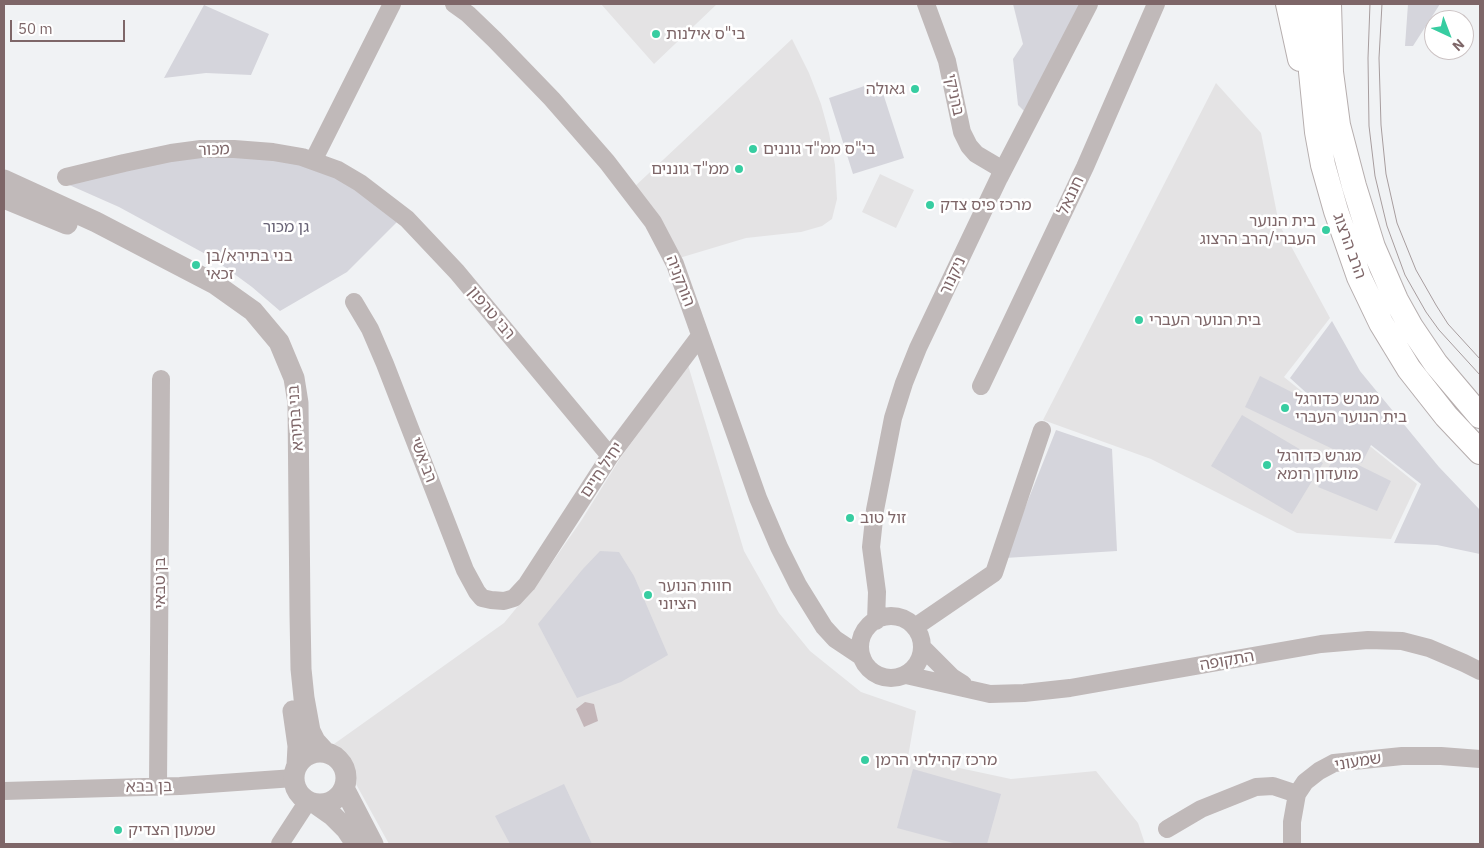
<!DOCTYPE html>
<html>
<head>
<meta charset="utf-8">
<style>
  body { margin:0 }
  #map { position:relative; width:1484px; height:848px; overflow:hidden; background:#f0f2f4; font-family:"IBM Plex Sans",sans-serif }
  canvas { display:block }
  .frame { position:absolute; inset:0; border:5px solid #7e6668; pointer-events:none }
  .north { position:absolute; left:1424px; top:10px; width:50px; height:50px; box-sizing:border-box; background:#fff; border:1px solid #cbc2c3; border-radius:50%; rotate:137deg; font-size:14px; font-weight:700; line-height:20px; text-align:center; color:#7e6668 }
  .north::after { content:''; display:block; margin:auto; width:18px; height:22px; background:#37cda1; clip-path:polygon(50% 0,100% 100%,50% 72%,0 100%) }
  .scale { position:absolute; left:10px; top:20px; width:115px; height:22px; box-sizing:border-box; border:2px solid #7e6668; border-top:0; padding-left:6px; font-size:15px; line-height:18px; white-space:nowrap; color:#7e6668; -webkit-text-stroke:4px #fff; paint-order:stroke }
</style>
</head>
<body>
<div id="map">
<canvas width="1484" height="848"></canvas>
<div class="frame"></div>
<div class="north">N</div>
<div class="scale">50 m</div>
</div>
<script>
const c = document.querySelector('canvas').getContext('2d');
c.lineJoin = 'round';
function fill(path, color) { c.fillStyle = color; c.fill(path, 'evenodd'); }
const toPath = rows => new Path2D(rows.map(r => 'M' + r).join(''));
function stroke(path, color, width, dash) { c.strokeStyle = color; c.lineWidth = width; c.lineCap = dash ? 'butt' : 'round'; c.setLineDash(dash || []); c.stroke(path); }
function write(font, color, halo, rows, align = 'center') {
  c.font = font + ' "IBM Plex Sans","Noto Sans Hebrew",sans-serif'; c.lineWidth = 5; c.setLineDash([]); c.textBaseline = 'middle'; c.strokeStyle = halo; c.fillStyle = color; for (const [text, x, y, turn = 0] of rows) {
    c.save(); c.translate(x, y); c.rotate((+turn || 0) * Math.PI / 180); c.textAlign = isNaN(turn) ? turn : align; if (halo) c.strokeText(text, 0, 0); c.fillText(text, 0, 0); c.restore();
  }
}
const built = toPath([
  [601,4,717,4,654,64],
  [792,39,809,73,821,104,829,133,835,165,837,199,832,219,822,226,801,232,746,238,676,259,632,189],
  [1216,83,1261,133,1279,224,1330,318,1284,377,1417,484,1391,539,1297,533,1151,459,1043,420],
  [880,174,914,190,896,228,862,212],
  [688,365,744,551,779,613,810,651,861,692,916,711,908,757,1011,779,1096,771,1138,823,1145,844,389,844,334,744,504,623,542,577,581,521,621,457]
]);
const green = toPath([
  [1013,4,1084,4,1026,113,1018,105,1013,59,1023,44],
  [1408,4,1440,4,1413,46,1405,46],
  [204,5,269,34,251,75,206,73,164,78],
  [879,81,904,158,853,174,829,98],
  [195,155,286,157,339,176,399,220,347,272,280,311,252,287,211,257,119,207,67,184],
  [1332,321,1360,371,1439,467,1480,510,1480,554,1437,545,1394,543,1421,484,1371,445,1362,463,1245,407,1260,376,1323,408,1290,378],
  [1242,415,1323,463,1292,514,1211,466],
  [1056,430,1112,449,1117,551,1005,558],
  [1336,454,1391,481,1377,511,1318,487],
  [600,551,619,552,634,576,668,655,621,682,577,698,538,624,582,570],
  [913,769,1001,794,987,844,957,844,897,828],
  [564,784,592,844,510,844,495,816]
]);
const water = toPath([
  [585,702,594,704,598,721,584,727,576,709]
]);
const minor = toPath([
  [454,4,468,14,495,40,552,99,607,162,653,222,675,264,758,498,779,547,798,585,824,627,835,639,862,657],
  [926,4,947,61,962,132,969,146,976,154,1003,170],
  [313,161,392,4],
  [66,177,124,163,171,153,201,149,234,149,273,152,302,157,338,170,360,183,407,219,457,272,610,456],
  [354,302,370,329,385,364,465,570,477,592,482,598,491,600,504,601,514,598,527,584,610,456,700,336],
  [981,386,1085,167,1156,4],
  '860 647a31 31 0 1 1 62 0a31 31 0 1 1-62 0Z',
  [876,621,877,592,871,547,875,510,893,418,904,383,918,348,999,178,1089,4],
  [915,627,994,573,1042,430],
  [922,647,952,677,963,684],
  [906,675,990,694,1024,693,1070,688,1321,644,1368,640,1402,641,1429,648,1464,663,1480,671],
  [158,786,161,379],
  [4,791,180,786,294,778],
  [1167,829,1201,809,1256,787,1273,786,1297,794],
  [280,844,308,801],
  [1292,844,1292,822,1297,794,1305,782,1319,771,1334,763,1402,756,1441,756,1480,759]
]);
const tertiary = toPath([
  [4,180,96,222,215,284,253,311,279,342,294,378,298,403,300,614,301,669,304,698,310,731,315,741,326,753],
  [4,198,67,224],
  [293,711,298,746,297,765],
  '294 778a26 26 0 1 1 52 0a26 26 0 1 1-52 0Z',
  [344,788,373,844],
  [316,804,333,816,346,829,356,844]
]);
const secondary = toPath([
  [1288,4,1300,59],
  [1309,4,1311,72,1317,132,1323,165,1336,211,1359,277,1381,323,1409,369,1446,416,1480,452],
  [1329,4,1331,72,1338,125,1354,186,1373,247,1396,300,1411,327,1436,364,1480,416]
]);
const tram = toPath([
  [1370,4,1368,58,1369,126,1375,176,1387,226,1405,275,1426,312,1439,330,1480,375],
  [1382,4,1379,58,1381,125,1386,174,1397,223,1416,270,1436,305,1448,324,1480,359]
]);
const markers = [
  [656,34,5,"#37cda1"],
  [915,89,5,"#37cda1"],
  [753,149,5,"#37cda1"],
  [739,169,5,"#37cda1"],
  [930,205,5,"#37cda1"],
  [1326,230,5,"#37cda1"],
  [196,265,5,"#37cda1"],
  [1139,320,5,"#37cda1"],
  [1285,408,5,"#37cda1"],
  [1267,465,5,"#37cda1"],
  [850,518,5,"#37cda1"],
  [648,595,5,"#37cda1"],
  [865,760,5,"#37cda1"],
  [118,830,5,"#37cda1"]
];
const poiNames = [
  ["בי\"ס אילנות",666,34],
  ["גאולה",905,89,"right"],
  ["בי\"ס ממ\"ד גוננים",763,149],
  ["ממ\"ד גוננים",729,169,"right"],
  ["מרכז פיס צדק",940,205],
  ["בית הנוער",1316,221,"right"],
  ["העברי/הרב הרצוג",1316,239,"right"],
  ["בני בתירא/בן",206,256],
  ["זכאי",206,274],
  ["בית הנוער העברי",1149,320],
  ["מגרש כדורגל",1295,399],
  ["בית הנוער העברי",1295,417],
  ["מגרש כדורגל",1277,456],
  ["מועדון רומא",1277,474],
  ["זול טוב",860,518],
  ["חוות הנוער",658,586],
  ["הציוני",658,604],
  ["מרכז קהילתי הרמן",875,760],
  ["שמעון הצדיק",128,830]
];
const streetNames = [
  ["ברניקי",954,95,78],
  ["מכור",214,150,-2],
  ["חננאל",1071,196,-65],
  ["הרב הרצוג",1349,246,70],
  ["ניקנור",953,276,-65],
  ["הורקניה",680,281,69],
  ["רבי טרפון",491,313,50],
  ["בני בתירא",296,418,-94],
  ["רב אשי",423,460,69],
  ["יחיל חיים",602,470,-56],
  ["בן טבאי",160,583,-90],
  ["התקופה",1227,661,-10],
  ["שמעוני",1358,762,-9],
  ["בן בבא",149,787,-1]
];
const parkNames = [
  ["גן מכור",286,227]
];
fill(built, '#e4e3e4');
fill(green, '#d5d5dc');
fill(water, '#c4b6b9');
stroke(secondary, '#b6aeae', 26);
stroke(minor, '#c0b9b9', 18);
stroke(tertiary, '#c0b9b9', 21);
stroke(secondary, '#fff', 24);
stroke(tram, '#a79d9e', 1);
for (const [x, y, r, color] of markers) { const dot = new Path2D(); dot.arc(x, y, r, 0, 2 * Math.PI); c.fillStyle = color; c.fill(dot); stroke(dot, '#fff', 2); }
write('16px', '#7e6668', '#fff', poiNames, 'left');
write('16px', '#7e6668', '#fff', streetNames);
write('16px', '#696476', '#fff', parkNames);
</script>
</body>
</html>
